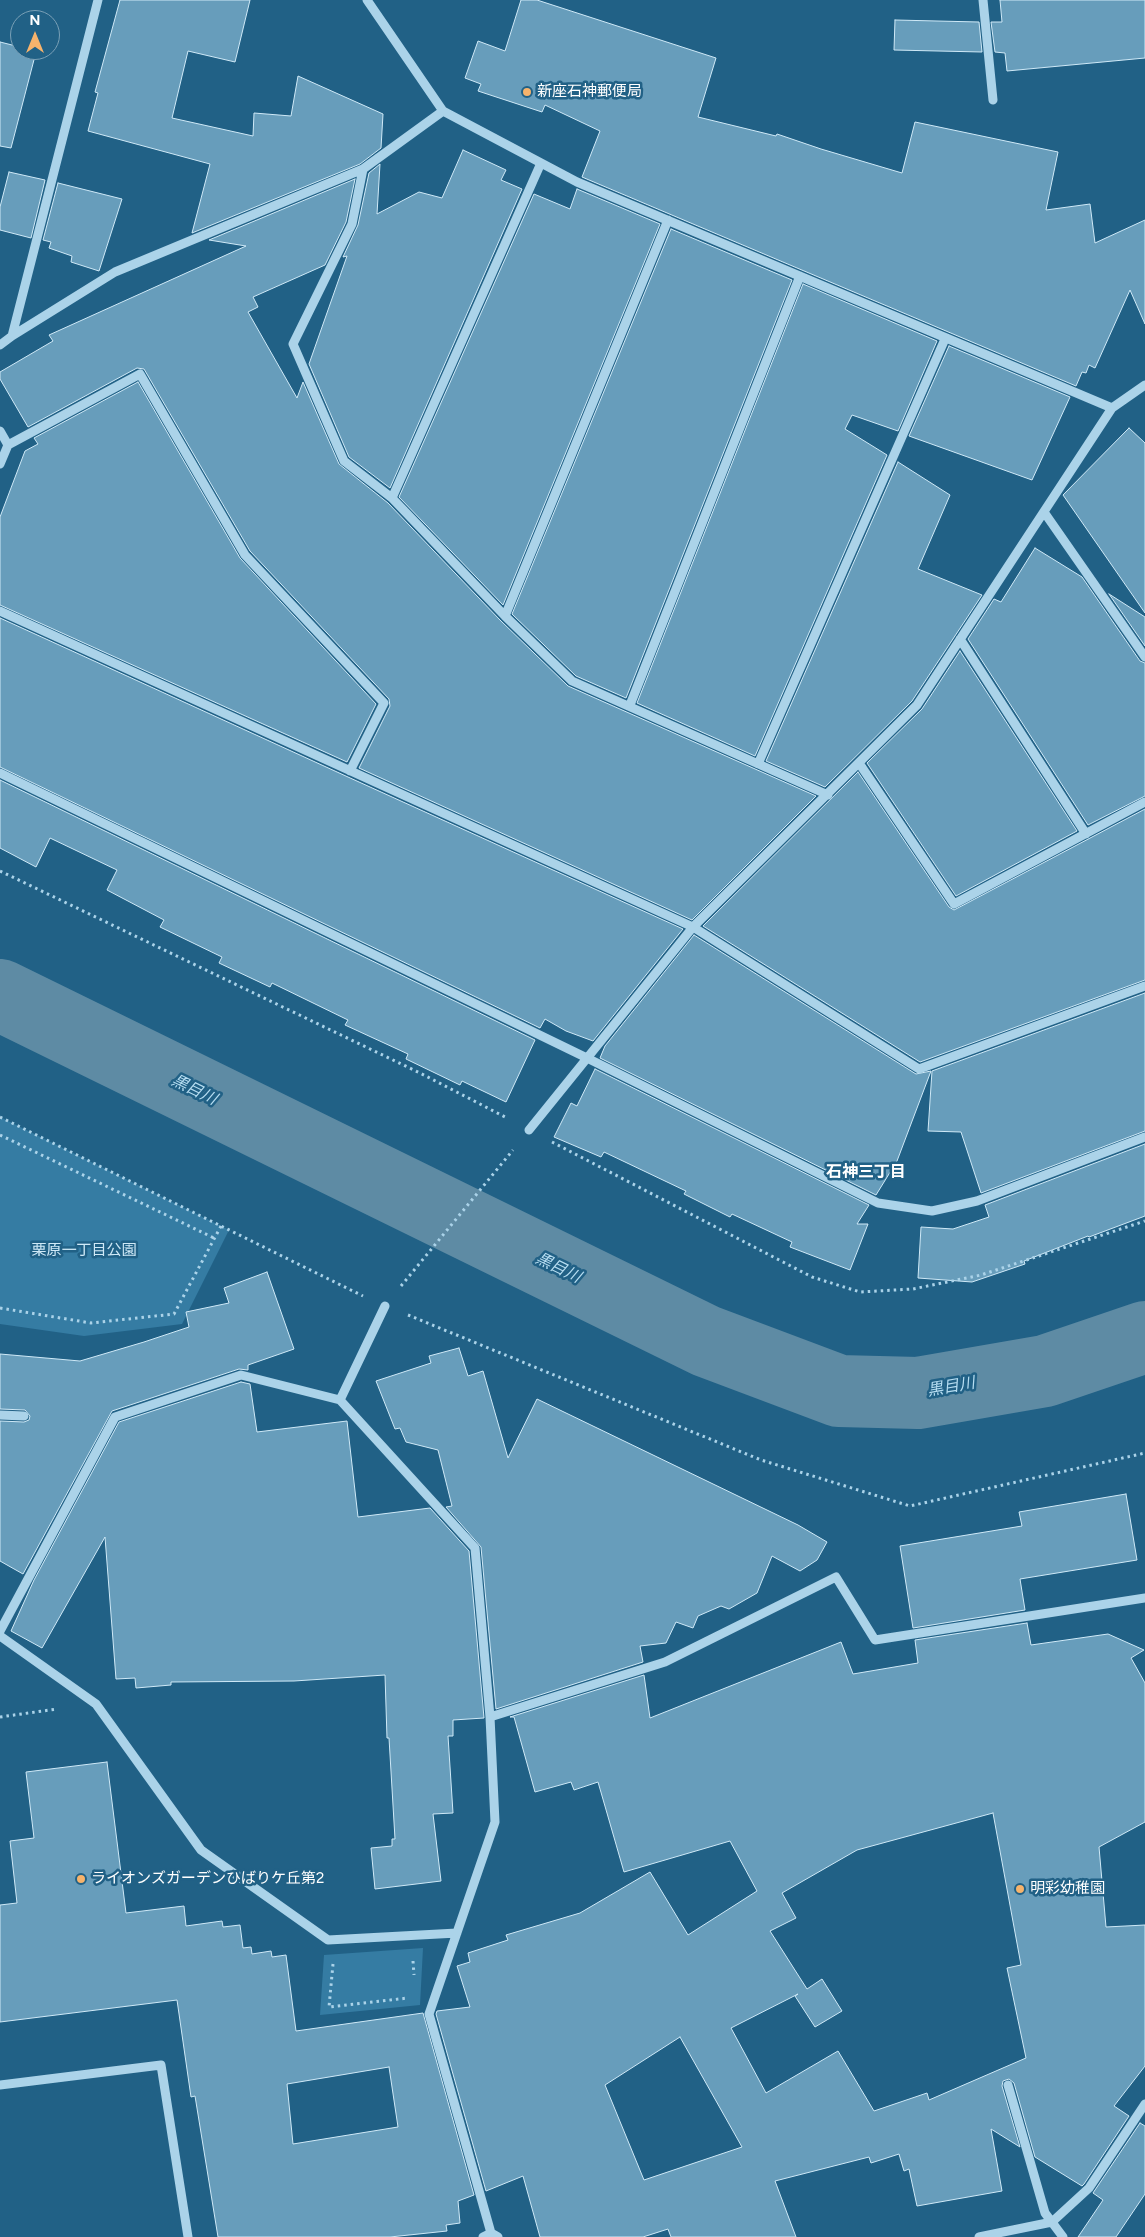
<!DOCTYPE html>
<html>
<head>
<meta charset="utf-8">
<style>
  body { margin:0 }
  #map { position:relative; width:1145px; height:2237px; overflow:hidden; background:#216186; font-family:Figtree,sans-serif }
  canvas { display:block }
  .north { position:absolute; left:10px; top:10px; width:50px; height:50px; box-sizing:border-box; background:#216186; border:1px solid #7aa0b6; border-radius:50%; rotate:0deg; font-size:14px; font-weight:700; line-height:20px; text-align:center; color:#fff }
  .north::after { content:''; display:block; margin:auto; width:18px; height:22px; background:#f6b36c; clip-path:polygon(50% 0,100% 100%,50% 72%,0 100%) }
</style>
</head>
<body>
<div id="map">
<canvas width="1145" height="2237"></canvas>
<div class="north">N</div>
</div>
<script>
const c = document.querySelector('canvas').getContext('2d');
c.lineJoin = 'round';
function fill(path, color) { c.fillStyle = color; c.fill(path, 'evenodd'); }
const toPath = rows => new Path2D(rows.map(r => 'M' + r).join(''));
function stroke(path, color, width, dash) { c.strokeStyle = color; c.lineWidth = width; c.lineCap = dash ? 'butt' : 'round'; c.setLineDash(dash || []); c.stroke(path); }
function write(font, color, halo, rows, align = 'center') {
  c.font = font + ' Figtree,"Noto Sans JP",sans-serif'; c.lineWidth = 5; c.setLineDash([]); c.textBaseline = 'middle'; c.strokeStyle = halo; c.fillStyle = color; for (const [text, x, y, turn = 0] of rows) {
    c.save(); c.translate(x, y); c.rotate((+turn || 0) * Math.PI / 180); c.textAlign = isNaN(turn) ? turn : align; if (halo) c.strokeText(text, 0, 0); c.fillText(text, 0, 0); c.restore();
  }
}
const green = toPath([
  [0,1117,229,1230,182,1324,84,1336,0,1324],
  [423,1948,420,2005,320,2015,324,1955]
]);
const river = toPath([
  [0,995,706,1341,839,1391,918,1393,1045,1371,1145,1337]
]);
const building = toPath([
  [120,0,250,0,235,62,188,51,172,118,253,136,254,113,291,116,298,76,383,114,381,148,360,164,192,233,210,164,88,131,98,93,95,92,120,0],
  [521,0,537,0,716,58,698,117,776,136,777,134,821,149,902,173,915,122,1058,152,1046,210,1090,204,1095,243,1145,220,1145,324,1130,290,1095,368,1089,365,1086,373,1082,372,1076,386,582,177,600,131,545,105,542,112,478,91,481,84,465,78,478,41,505,51,521,0],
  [1000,0,1145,0,1145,58,1007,71,1005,53,995,52,991,22,1002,22,1000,0],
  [895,20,979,22,982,52,894,50,895,20],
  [0,42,20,47,20,50,36,52,11,148,0,146,0,42],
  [463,150,506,170,501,180,522,189,390,488,349,457,309,364,347,256,343,257,358,225,369,173,380,164,377,214,419,192,442,198,463,150],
  [9,172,45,180,31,238,0,230,0,207,9,172],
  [355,179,346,222,325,265,253,297,258,307,248,312,297,398,303,382,339,464,388,503,500,620,568,686,816,796,692,920,359,768,390,706,389,699,250,551,144,369,137,368,28,427,0,379,0,372,53,341,49,335,246,246,209,240,355,179],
  [58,183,122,199,99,271,71,262,72,256,49,248,51,242,43,240,58,183],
  [577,189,660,224,503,605,399,497,534,194,570,209,577,189],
  [671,229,792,280,626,698,576,676,512,614,671,229],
  [803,284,937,341,898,431,852,415,845,429,887,455,755,756,637,703,803,284],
  [949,346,1070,397,1032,480,909,436,949,346],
  [138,382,240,558,376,704,347,762,0,605,0,517,25,451,38,444,34,438,138,382],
  [1129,428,1145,443,1145,613,1063,495,1129,428],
  [898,462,950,495,918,569,982,595,912,701,825,787,766,761,898,462],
  [1035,548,1082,577,1140,661,1145,663,1145,796,1088,825,968,639,994,599,1001,602,1035,548],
  [1109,594,1145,617,1145,646,1109,594],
  [0,618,348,777,683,929,593,1041,566,1031,545,1019,540,1028,0,767,0,618],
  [960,651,1077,831,956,896,867,763,922,709,960,651],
  [858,772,949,907,954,910,1145,809,1145,980,920,1062,703,926,858,772],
  [0,780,535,1040,506,1102,462,1081,460,1085,406,1059,408,1054,345,1025,348,1020,272,983,270,987,219,963,222,957,160,927,164,920,107,890,117,870,50,838,36,867,0,848,0,780],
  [694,935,916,1074,931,1071,897,1161,876,1195,600,1058,605,1046,694,935],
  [1145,993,1145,1131,981,1193,961,1132,928,1131,932,1071,1145,993],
  [595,1069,869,1205,857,1224,868,1224,850,1270,790,1247,792,1242,732,1214,730,1217,684,1194,686,1191,604,1152,601,1157,554,1137,571,1103,577,1106,595,1069],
  [1145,1144,1145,1216,1089,1237,1088,1236,1024,1261,1025,1264,972,1282,918,1278,921,1227,953,1229,989,1217,985,1205,1145,1144],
  [267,1272,294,1349,248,1365,248,1370,239,1369,112,1411,23,1574,0,1561,0,1421,24,1422,29,1420,30,1416,25,1410,0,1409,0,1354,80,1361,144,1342,189,1327,186,1312,229,1303,224,1288,267,1272],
  [459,1348,468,1376,483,1371,508,1458,537,1399,798,1525,827,1542,817,1560,800,1571,772,1556,757,1593,729,1609,721,1606,698,1616,693,1628,676,1622,666,1643,640,1646,643,1662,496,1709,481,1547,446,1507,452,1506,438,1450,406,1442,400,1428,395,1429,376,1381,431,1363,429,1356,459,1348],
  [241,1382,250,1384,257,1432,347,1421,358,1517,430,1508,469,1551,484,1718,453,1720,453,1736,448,1736,453,1813,433,1814,441,1881,375,1889,371,1848,392,1846,392,1839,395,1839,389,1738,387,1738,385,1675,294,1681,171,1682,171,1685,136,1688,135,1678,116,1679,105,1537,42,1648,11,1631,34,1580,119,1422,241,1382],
  [1126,1494,1137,1560,1020,1579,1025,1610,913,1628,900,1546,1022,1526,1019,1512,1126,1494],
  [1027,1623,1031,1645,1108,1634,1144,1650,1131,1658,1145,1683,1145,1822,1099,1847,1106,1927,1145,1925,1145,2066,1114,2106,1129,2116,1084,2184,1082,2186,1035,2157,1014,2083,1009,2079,1003,2081,1002,2086,1020,2147,991,2129,1002,2191,917,2206,909,2169,904,2171,899,2154,871,2163,869,2157,775,2181,796,2237,671,2237,668,2229,643,2237,540,2237,523,2176,486,2191,436,2014,437,2011,470,2007,457,1966,470,1962,468,1953,508,1940,506,1935,580,1913,650,1872,688,1935,757,1891,730,1841,624,1872,598,1782,574,1790,571,1782,535,1792,514,1717,510,1717,644,1675,650,1718,841,1642,853,1674,918,1663,915,1640,1027,1623],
  [993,1813,1021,1965,1007,1968,1026,2058,929,2100,927,2093,874,2111,838,2051,766,2093,731,2028,798,1994,795,1996,815,2027,842,2011,822,1979,807,1989,770,1931,796,1918,782,1893,857,1850,993,1813],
  [680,2037,742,2147,644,2180,605,2085,680,2037],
  [107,1762,126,1913,184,1906,186,1926,222,1921,223,1927,240,1925,243,1948,251,1947,252,1954,271,1951,272,1957,286,1955,296,2031,423,2013,474,2195,458,2201,460,2223,446,2225,447,2231,390,2237,218,2237,195,2096,191,2097,177,2000,0,2022,0,1905,17,1903,10,1841,34,1838,26,1772,107,1762],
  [389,2067,398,2127,293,2144,287,2084,389,2067],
  [1140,2123,1145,2126,1145,2194,1116,2237,1078,2237,1103,2200,1093,2193,1140,2123]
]);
const path = toPath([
  [0,871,420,1073,507,1118],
  [0,1117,363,1296],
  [0,1135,214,1238],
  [552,1142,812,1277,860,1292,913,1289,981,1275,1145,1221],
  [401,1286,513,1150],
  [0,1308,91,1323,174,1314,221,1226],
  [408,1315,761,1460,910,1506,1145,1453],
  [0,1717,57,1709],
  [413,1961,414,1975],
  [333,1964,329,2007,408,1998]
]);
const minor = toPath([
  [367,0,443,111,577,182,1112,408,1145,385],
  [983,0,993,100],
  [363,169,352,224,293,344,344,461,392,498,505,616,572,681,828,795],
  [12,336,98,0],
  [0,345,12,336,115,272,363,169,443,111],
  [0,431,8,445,0,464],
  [8,445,140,374,245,555,384,703,350,771],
  [392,498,541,163],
  [1044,512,1145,657],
  [0,611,693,927,919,1069,1145,986],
  [505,616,668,220],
  [960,639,1086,834],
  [630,705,800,276],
  [859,763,954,904,1145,802],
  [758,764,945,339],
  [0,773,587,1058,878,1203,932,1211,977,1201,1145,1137],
  [529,1130,693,927,917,705,1112,408],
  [340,1400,385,1306],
  [0,1415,24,1416],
  [0,1631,115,1417,241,1375,340,1400,475,1548,490,1717,495,1822,429,2014,491,2233],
  [0,1636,96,1704,201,1850,328,1940,457,1933],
  [490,1717,665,1662,836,1577,875,1640,1145,1598],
  [0,2085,161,2065,188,2237],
  [1008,2085,1045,2213,1063,2237],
  [483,2237,491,2233,498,2237],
  [979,2237,1052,2222,1089,2188,1145,2104]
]);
const markers = [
  [527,92,5,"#f6b36c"],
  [81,1879,5,"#f6b36c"],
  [1020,1889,5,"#f6b36c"]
];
const poiNames = [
  ["新座石神郵便局",537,92],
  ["ライオンズガーデンひばりケ丘第2",91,1879],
  ["明彩幼稚園",1030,1889]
];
const parkNames = [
  ["栗原一丁目公園",84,1251]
];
const waterNames = [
  ["黒目川",194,1090,26],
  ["黒目川",558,1268,26],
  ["黒目川",951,1387,-10]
];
const neighbourhoodNames = [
  ["石神三丁目",866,1172]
];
fill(green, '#357ca3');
stroke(river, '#5e8ba4', 72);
fill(building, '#679dbb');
stroke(building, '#cfe9f7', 1);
stroke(path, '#abd3e9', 3, [2.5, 4]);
stroke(minor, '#abd3e9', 9);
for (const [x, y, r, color] of markers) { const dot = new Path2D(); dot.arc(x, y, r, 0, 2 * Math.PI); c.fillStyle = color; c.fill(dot); stroke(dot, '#216186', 2); }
write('15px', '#fff', '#216186', poiNames, 'left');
write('15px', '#cfe9f7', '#216186', parkNames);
write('italic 16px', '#b6ddf1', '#216186', waterNames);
write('bold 16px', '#fff', '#216186', neighbourhoodNames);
</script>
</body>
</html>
